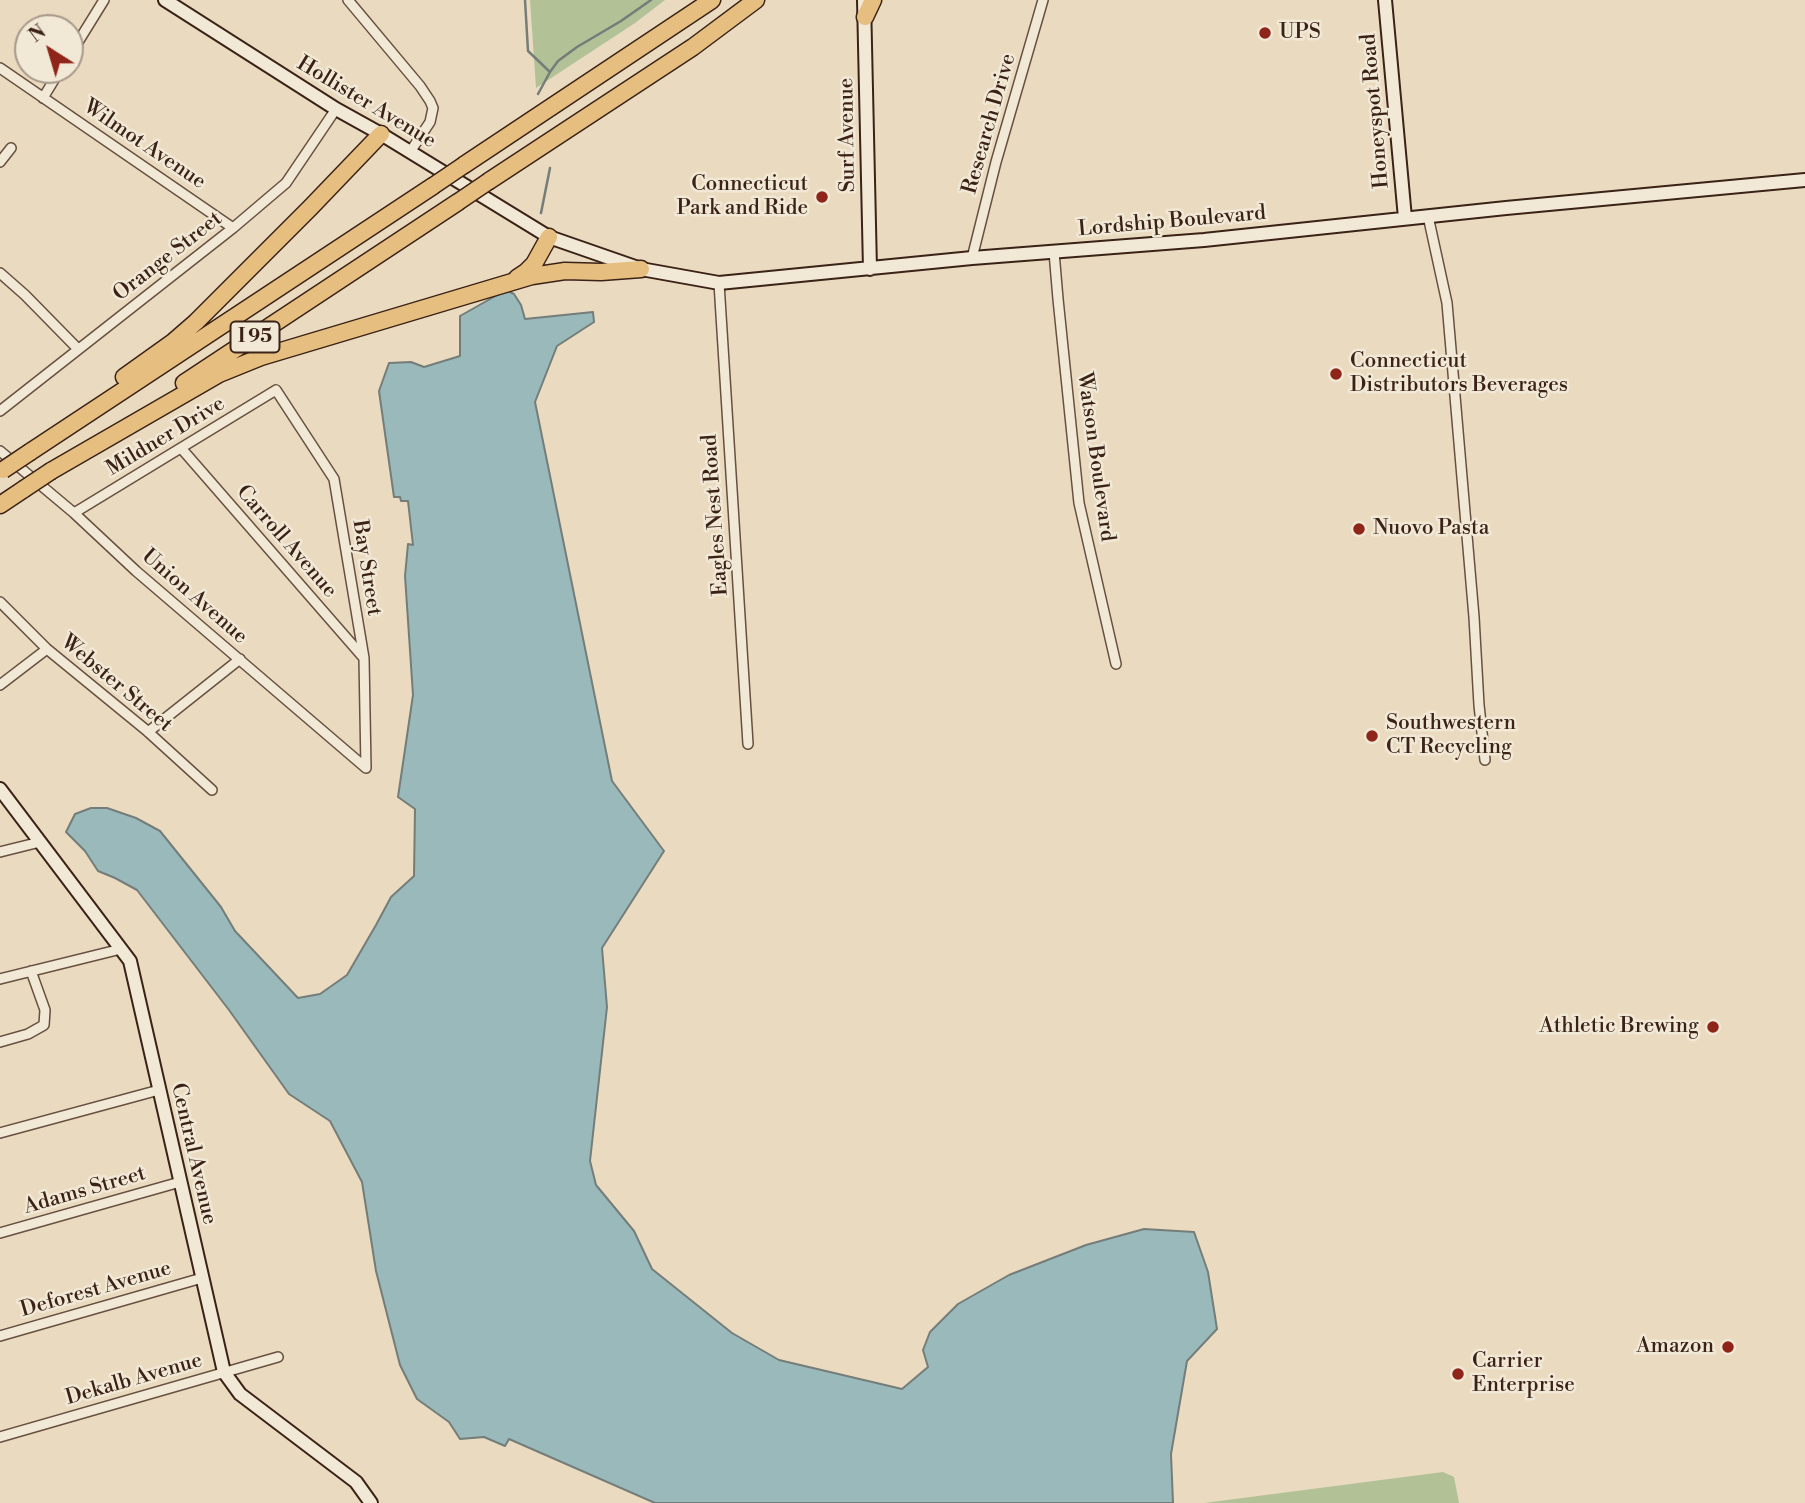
<!DOCTYPE html>
<html>
<head>
<meta charset="utf-8">
<style>
  body { margin:0 }
  #map { position:relative; width:1805px; height:1503px; overflow:hidden; background:#eadbc0; font-family:"Libre Bodoni",serif }
  canvas { display:block }
  .north { position:absolute; left:14px; top:14px; width:70px; height:70px; box-sizing:border-box; background:#f1e8d6; border:2px solid #a89989; border-radius:50%; rotate:323deg; font-size:19px; font-weight:700; line-height:28px; text-align:center; color:#3b2216 }
  .north::after { content:''; display:block; margin:auto; width:24px; height:32px; background:#8f2418; clip-path:polygon(50% 0,100% 100%,50% 72%,0 100%) }
</style>
</head>
<body>
<div id="map">
<canvas width="1805" height="1503"></canvas>
<div class="north">N</div>
</div>
<script>
const c = document.querySelector('canvas').getContext('2d');
c.lineJoin = 'round';
function fill(path, color) { c.fillStyle = color; c.fill(path, 'evenodd'); }
const toPath = rows => new Path2D(rows.map(r => 'M' + r).join(''));
function stroke(path, color, width, dash) { c.strokeStyle = color; c.lineWidth = width; c.lineCap = dash ? 'butt' : 'round'; c.setLineDash(dash || []); c.stroke(path); }
function write(font, color, halo, rows, align = 'center') {
  c.font = font + ' "Libre Bodoni",serif'; c.lineWidth = 5; c.setLineDash([]); c.textBaseline = 'middle'; c.strokeStyle = halo; c.fillStyle = color; for (const [text, x, y, turn = 0] of rows) {
    c.save(); c.translate(x, y); c.rotate((+turn || 0) * Math.PI / 180); c.textAlign = isNaN(turn) ? turn : align; if (halo) c.strokeText(text, 0, 0); c.fillText(text, 0, 0); c.restore();
  }
}
const green = toPath([
  [530,0,665,0,635,23,536,88],
  [1443,1472,1454,1477,1459,1503,1204,1503]
]);
const water = toPath([
  [506,290,514,294,521,305,525,319,593,312,594,322,557,346,535,402,612,781,664,851,602,948,607,1007,590,1161,596,1185,634,1231,652,1269,732,1333,779,1360,902,1389,928,1367,923,1350,930,1332,958,1304,1009,1275,1086,1245,1144,1229,1194,1232,1208,1272,1217,1329,1187,1361,1171,1454,1173,1503,655,1503,509,1439,505,1446,484,1437,460,1439,449,1422,417,1399,400,1365,376,1271,362,1182,330,1121,289,1094,229,1010,137,890,115,878,98,871,85,851,66,832,75,814,91,808,107,808,136,818,160,831,221,907,235,931,298,998,320,994,347,975,376,925,391,897,414,876,415,809,398,797,413,695,405,576,408,544,413,545,408,501,401,501,400,497,394,497,379,391,389,363,411,362,424,367,460,356,460,316,506,290]
]);
const stream = toPath([
  [525,0,528,51,550,72,538,94],
  [550,72,558,61,577,47,621,21,651,0],
  [541,213,550,168]
]);
const street = toPath([
  [348,0,420,86,430,101,433,108,430,122,410,152],
  [70,55,104,0],
  [0,68,233,228],
  [43,98,60,70],
  [0,162,11,148],
  [1428,216,1447,303,1474,617,1479,705,1485,760],
  [1054,252,1058,299,1079,503,1116,664],
  [972,258,996,162,1043,0],
  [0,273,25,295,78,349],
  [719,283,748,744],
  [0,411,233,228,286,183,336,109],
  [181,448,363,657],
  [0,451,74,513,136,571,366,768],
  [74,513,276,390,334,479,364,658,366,768],
  [0,602,47,649,146,730,212,790],
  [0,685,47,649],
  [148,732,240,659],
  [0,852,40,842],
  [0,979,121,949],
  [0,1042,28,1034,44,1025,45,1010,31,971],
  [0,1133,159,1090],
  [0,1233,180,1182],
  [0,1336,202,1278],
  [0,1437,278,1357]
]);
const secondary = toPath([
  [165,0,336,109,381,134,549,237,641,269,719,283,972,258,1204,240,1506,208,1805,180],
  [864,0,870,269],
  [1385,0,1405,218],
  [0,789,130,961,224,1372,240,1394,356,1482,371,1503]
]);
const highway = toPath([
  [865,17,873,0],
  [464,165,712,0],
  [489,181,693,47,756,0],
  [517,278,526,272,534,264,549,237],
  [124,377,173,342,196,322,310,208,381,134],
  [184,383,458,202],
  [30,452,433,186],
  [51,471,219,374,261,357,532,276,565,271,601,272,641,269],
  [0,505,24,489]
]);
const highwayBridge = toPath([
  [433,186,464,165],
  [458,202,489,181],
  [3,470,30,452],
  [24,489,51,471]
]);
const markers = [
  [1265,33,7,"#8f2418"],
  [822,197,7,"#8f2418"],
  [1336,374,7,"#8f2418"],
  [1359,529,7,"#8f2418"],
  [1372,736,7,"#8f2418"],
  [1713,1027,7,"#8f2418"],
  [1728,1347,7,"#8f2418"],
  [1458,1374,7,"#8f2418"]
];
const shields = [
  [255,337,49]
];
const shieldNames = [
  ["I 95",255,337]
];
const poiNames = [
  ["UPS",1279,33],
  ["Connecticut",808,185,"right"],
  ["Park and Ride",808,209,"right"],
  ["Connecticut",1350,362],
  ["Distributors Beverages",1350,386],
  ["Nuovo Pasta",1373,529],
  ["Southwestern",1386,724],
  ["CT Recycling",1386,748],
  ["Athletic Brewing",1699,1027,"right"],
  ["Amazon",1714,1347,"right"],
  ["Carrier",1472,1362],
  ["Enterprise",1472,1386]
];
const streetNames = [
  ["Hollister Avenue",366,103,31],
  ["Honeyspot Road",1376,111,-95],
  ["Research Drive",990,124,-74],
  ["Surf Avenue",848,135,-91],
  ["Wilmot Avenue",144,145,34],
  ["Lordship Boulevard",1172,222,-5],
  ["Orange Street",168,257,-38],
  ["Mildner Drive",166,437,-31],
  ["Watson Boulevard",1095,457,82],
  ["Eagles Nest Road",716,515,-94],
  ["Carroll Avenue",286,542,49],
  ["Bay Street",366,568,81],
  ["Union Avenue",194,597,41],
  ["Webster Street",116,684,40],
  ["Central Avenue",193,1154,77],
  ["Adams Street",85,1191,-16],
  ["Deforest Avenue",96,1290,-16],
  ["Dekalb Avenue",134,1380,-16]
];
fill(green, '#b2c196');
fill(water, '#9ab9bb');
stroke(water, '#747d79', 2);
stroke(stream, '#747d79', 2.5);
stroke(street, '#675040', 12);
stroke(secondary, '#3b2216', 16);
stroke(highway, '#3b2216', 19);
stroke(street, '#f1e8d6', 9);
stroke(secondary, '#f1e8d6', 12);
stroke(highway, '#e5be80', 16);
stroke(highwayBridge, '#3b2216', 19, []);
stroke(highwayBridge, '#e5be80', 16);
for (const [x, y, r, color] of markers) { const dot = new Path2D(); dot.arc(x, y, r, 0, 2 * Math.PI); c.fillStyle = color; c.fill(dot); stroke(dot, '#f1e8d6', 2.5); }
for (const [x, y, w] of shields) { const box = new Path2D(); box.roundRect(x - w / 2, y - 15.5, w, 31, 5); c.fillStyle = '#f1e8d6'; c.fill(box); stroke(box, '#3b2216', 2); }
write('bold 19px', '#3b2216', null, shieldNames);
write('21px', '#3b2216', '#f1e8d6', poiNames, 'left');
write('21px', '#3b2216', '#f1e8d6', streetNames);
</script>
</body>
</html>
